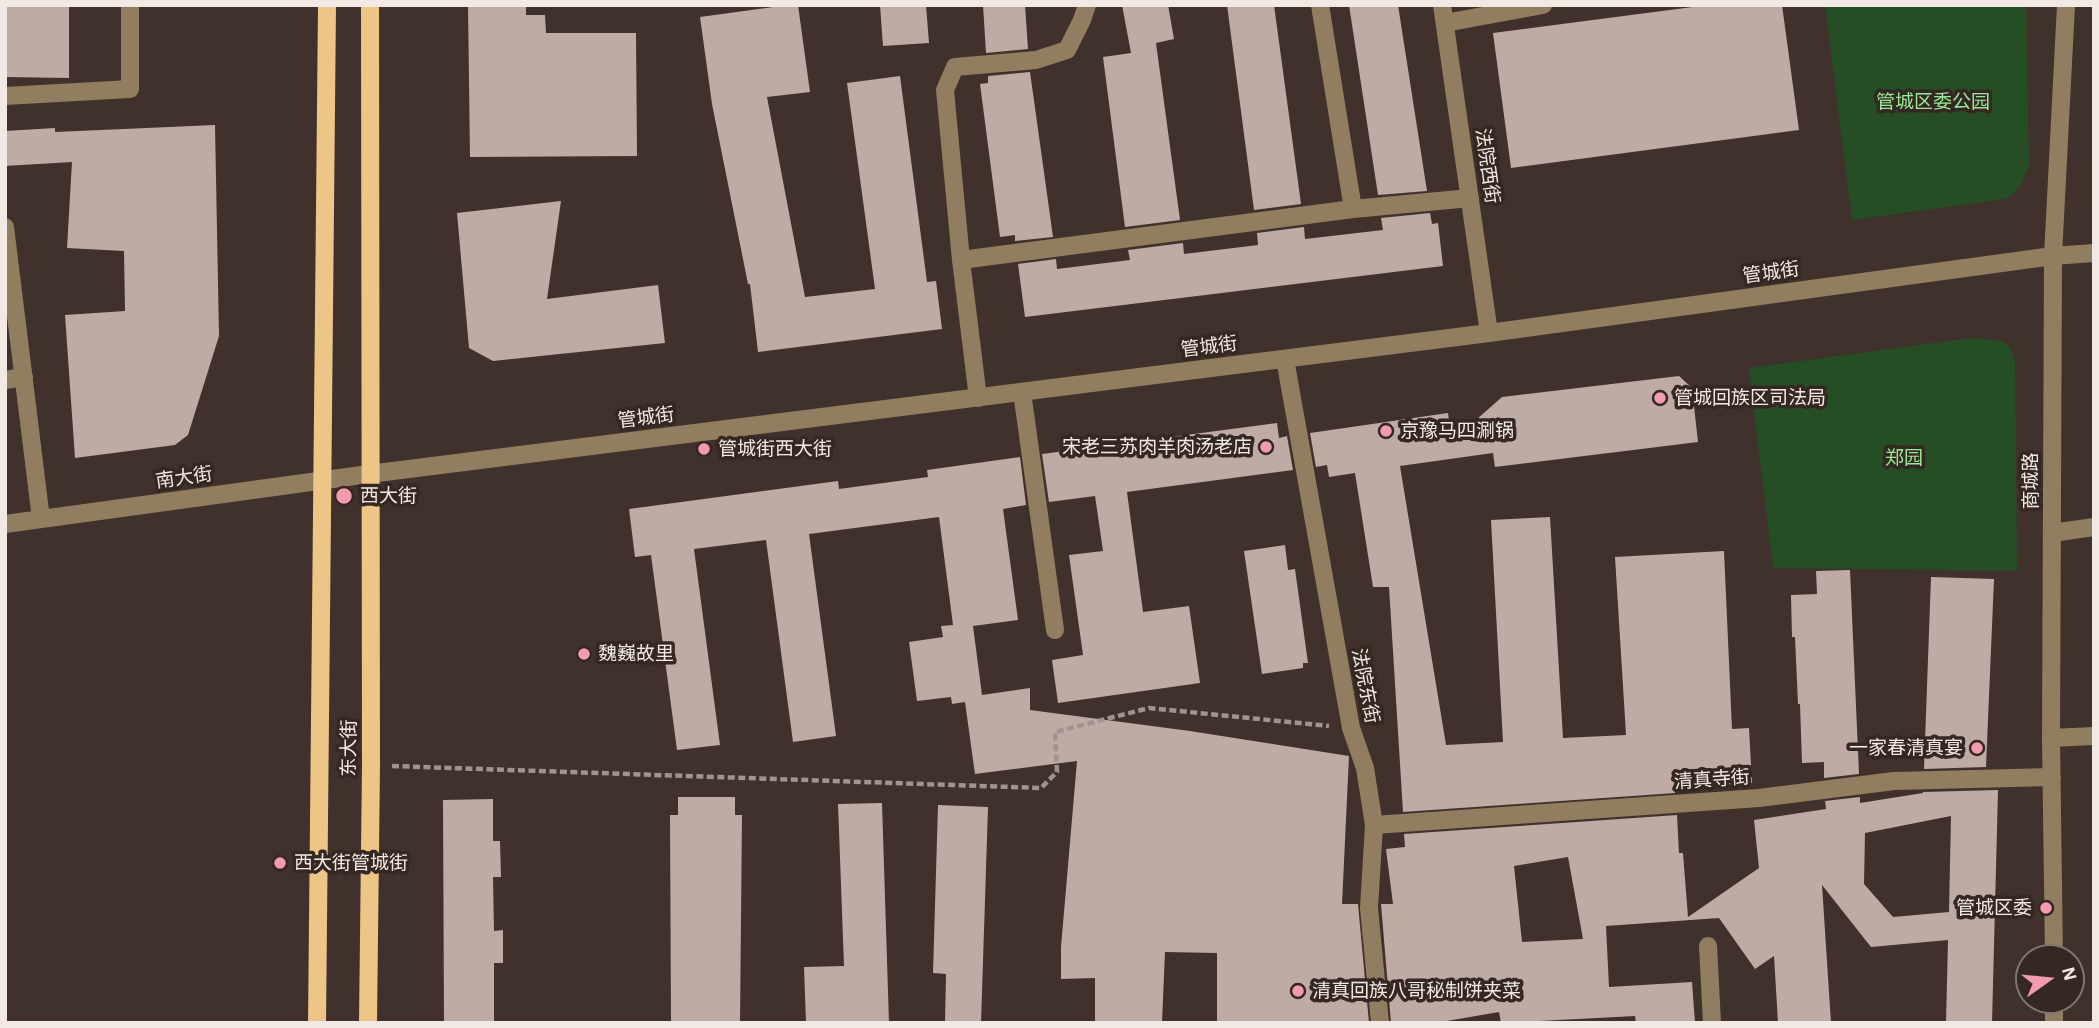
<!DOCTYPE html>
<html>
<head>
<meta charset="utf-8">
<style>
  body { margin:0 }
  #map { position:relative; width:2099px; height:1028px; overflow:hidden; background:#40312c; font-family:"Alegreya Sans",sans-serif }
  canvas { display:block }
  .frame { position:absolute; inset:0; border:7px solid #f2e9e5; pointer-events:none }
  .north { position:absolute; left:2015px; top:944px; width:70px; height:70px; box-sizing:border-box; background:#352722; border:2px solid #817570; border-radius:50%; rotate:75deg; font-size:19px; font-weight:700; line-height:28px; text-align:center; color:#f2e9e5 }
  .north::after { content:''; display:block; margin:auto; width:24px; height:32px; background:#f29ab0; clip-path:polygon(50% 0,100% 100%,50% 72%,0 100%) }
</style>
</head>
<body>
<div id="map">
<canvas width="2099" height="1028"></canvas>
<div class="frame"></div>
<div class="north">N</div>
</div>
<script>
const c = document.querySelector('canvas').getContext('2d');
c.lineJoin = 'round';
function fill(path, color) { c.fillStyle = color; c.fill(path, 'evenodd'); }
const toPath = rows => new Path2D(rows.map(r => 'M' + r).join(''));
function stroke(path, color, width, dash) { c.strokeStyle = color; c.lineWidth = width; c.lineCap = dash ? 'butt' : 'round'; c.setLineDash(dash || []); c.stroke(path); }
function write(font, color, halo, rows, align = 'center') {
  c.font = font + ' "Alegreya Sans","Noto Sans SC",sans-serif'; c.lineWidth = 7; c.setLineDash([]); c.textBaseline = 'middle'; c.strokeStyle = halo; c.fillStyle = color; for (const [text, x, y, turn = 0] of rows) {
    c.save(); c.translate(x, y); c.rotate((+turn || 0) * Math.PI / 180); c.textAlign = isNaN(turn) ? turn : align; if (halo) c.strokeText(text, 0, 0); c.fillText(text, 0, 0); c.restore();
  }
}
const green = toPath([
  [1825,5,2026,5,2029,164,2021,185,2013,194,2005,199,1852,220],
  [1971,338,2003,341,2010,347,2015,361,2017,571,1773,568,1749,368]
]);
const building = toPath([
  [5,5,69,5,69,78,5,77],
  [468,5,526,5,526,15,545,15,546,33,636,33,637,156,470,157],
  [788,5,798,5,810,92,767,97,805,297,875,289,847,83,900,76,927,282,936,281,942,329,758,352,750,284,748,284,712,104,700,17],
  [880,5,926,5,929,43,883,46],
  [983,5,1025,5,1028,49,986,53],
  [1122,5,1168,5,1174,39,1156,43,1180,220,1125,227,1103,57,1131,53],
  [1227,5,1274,5,1301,204,1254,210],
  [1349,5,1398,5,1427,191,1378,195],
  [1708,5,1782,5,1799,130,1511,168,1493,33],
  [1030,72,1053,237,1015,241,1015,235,1000,237,980,84,988,83,988,76],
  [215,125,219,336,188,435,175,445,75,458,65,315,125,311,124,251,67,248,72,162,5,166,5,131,55,128,55,132],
  [561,201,547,299,658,285,665,343,493,361,469,348,457,213],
  [1430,213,1432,224,1438,223,1443,266,1025,317,1018,264,1056,259,1057,269,1130,260,1128,250,1183,243,1184,254,1258,245,1257,233,1304,227,1305,239,1383,230,1381,218],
  [1679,376,1692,388,1698,442,1495,467,1493,453,1400,466,1446,745,1503,742,1491,520,1550,517,1563,738,1626,735,1615,557,1724,551,1732,729,1749,728,1752,783,1675,788,1675,793,1403,812,1389,587,1373,587,1355,473,1329,477,1327,465,1316,467,1310,433,1448,413,1452,441,1502,397],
  [1277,423,1279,438,1287,436,1293,470,1127,492,1143,612,1189,606,1200,683,1058,703,1052,660,1083,655,1069,555,1103,551,1095,496,1049,502,1042,454],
  [1020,457,1026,505,1003,509,1018,620,973,626,982,695,1030,688,1030,710,1190,731,1349,756,1342,904,1358,904,1369,1023,1217,1023,1217,953,1165,952,1162,1023,1095,1023,1095,978,1061,979,1061,947,1077,761,975,774,965,702,952,704,951,697,917,701,909,642,943,637,941,626,953,625,939,517,809,534,836,736,793,742,766,540,694,549,720,745,677,750,651,555,635,557,629,509,838,481,839,489,928,477,927,470],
  [1285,545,1288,570,1295,569,1308,663,1303,663,1303,668,1262,674,1244,551],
  [1850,570,1859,774,1824,778,1824,762,1802,763,1800,704,1798,704,1795,637,1792,637,1791,595,1817,594,1816,571],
  [1931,577,1994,579,1986,767,1924,769],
  [1998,790,1992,1023,1946,1023,1948,940,1871,947,1822,885,1831,1023,1778,1023,1774,956,1755,969,1719,918,1606,926,1609,987,1692,982,1695,1023,1636,1023,1635,1016,1501,1023,1499,1012,1435,1023,1391,1023,1381,904,1393,904,1386,849,1405,847,1404,834,1677,815,1679,853,1683,853,1688,917,1759,868,1754,820,1826,809,1825,801,1860,797,1860,803,1923,793,1923,792],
  [1951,816,1949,912,1893,917,1864,884,1865,833],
  [1568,857,1583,939,1522,942,1514,866],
  [678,797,735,797,735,815,742,815,740,1023,671,1023,670,815,678,815],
  [493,799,493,841,500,841,501,877,493,877,494,931,503,930,503,963,494,963,494,1023,444,1023,443,800],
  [882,803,889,1023,806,1023,804,967,844,966,838,804],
  [938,805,988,807,981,1023,945,1023,946,974,933,973]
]);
const path = toPath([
  [392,766,1041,788,1057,772,1055,732,1149,708,1329,726]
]);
const minor = toPath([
  [1320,5,1353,209],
  [1442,5,1489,333],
  [1445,23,1543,5],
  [5,96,130,89,130,5],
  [5,227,41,519],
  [961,260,1353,209,1470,198],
  [1285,359,1351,728,1365,768,1374,825,1369,908,1380,1023],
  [5,380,24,377],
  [1022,392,1055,630],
  [978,398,961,260,945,90,955,67,1036,60,1067,50,1082,20,1087,5],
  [5,524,369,474,1489,333,2053,256,2094,253],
  [2052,533,2094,527],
  [2051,738,2094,736],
  [1374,825,1759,798,1894,781,2052,777],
  [1708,946,1712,1023],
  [2054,958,2051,738,2053,256,2066,5],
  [2054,1000,2054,1023]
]);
const major = toPath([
  [317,1023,327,5],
  [368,1023,371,765,370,5]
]);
const markers = [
  [1660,398,7,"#f29ab0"],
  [1386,431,7,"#f29ab0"],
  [1266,447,7,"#f29ab0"],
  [704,449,7,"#f29ab0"],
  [344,496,9,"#f29ab0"],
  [584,654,7,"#f29ab0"],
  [1977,748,7,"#f29ab0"],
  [280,863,7,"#f29ab0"],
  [2046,908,7,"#f29ab0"],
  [1298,991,7,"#f29ab0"]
];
const parkNames = [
  ["管城区委公园",1933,102],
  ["郑园",1904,458]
];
const streetNames = [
  ["法院西街",1487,166,82],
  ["管城街",1771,273,-8],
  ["管城街",1209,347,-7],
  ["管城街",646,418,-7],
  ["南大街",184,478,-8],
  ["商城路",2031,481,-90],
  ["法院东街",1365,686,79],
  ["东大街",349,748,-90],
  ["清真寺街",1712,780,-4]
];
const poiNames = [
  ["管城回族区司法局",1674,398],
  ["京豫马四涮锅",1400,431],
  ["宋老三苏肉羊肉汤老店",1252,447,"right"],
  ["管城街西大街",718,449],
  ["西大街",360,496],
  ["魏巍故里",598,654],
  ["一家春清真宴",1963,748,"right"],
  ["西大街管城街",294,863],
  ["管城区委",2032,908,"right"],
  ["清真回族八哥秘制饼夹菜",1312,991]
];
fill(green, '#264e25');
fill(building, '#bdaba4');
stroke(path, '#a09490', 4.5, [7, 3.5]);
stroke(minor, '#917e60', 18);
stroke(major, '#edc687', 18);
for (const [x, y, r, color] of markers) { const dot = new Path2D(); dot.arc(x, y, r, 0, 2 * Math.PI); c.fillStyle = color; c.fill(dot); stroke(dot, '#352722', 2.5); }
write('19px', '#98e996', '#352722', parkNames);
write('19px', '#f2e9e5', '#352722', streetNames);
write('19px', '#f2e9e5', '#352722', poiNames, 'left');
</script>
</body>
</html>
